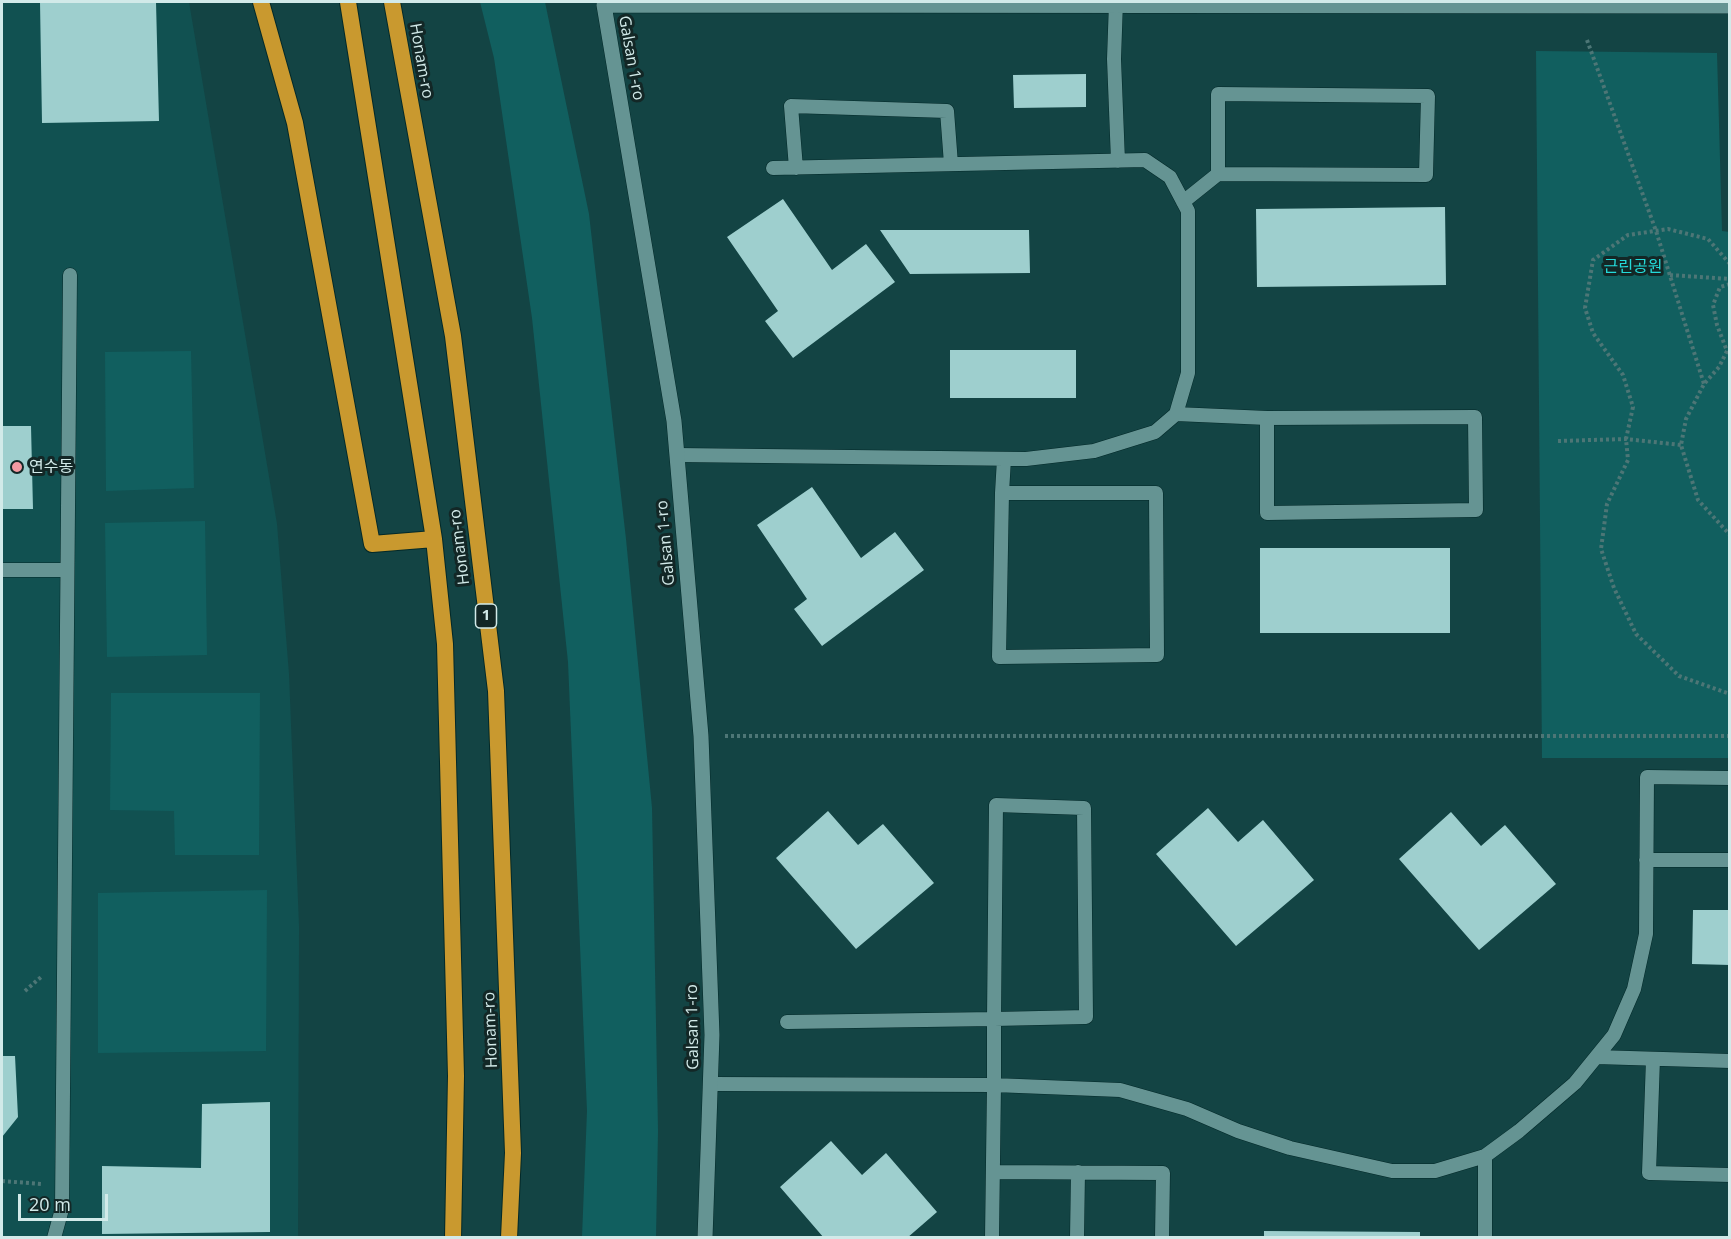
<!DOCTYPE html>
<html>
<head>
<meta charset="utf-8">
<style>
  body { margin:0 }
  #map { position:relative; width:1731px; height:1239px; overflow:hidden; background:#134444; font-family:"Open Sans",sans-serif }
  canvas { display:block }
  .frame { position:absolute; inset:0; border:3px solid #d2eae9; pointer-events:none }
  .scale { position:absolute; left:18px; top:1194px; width:90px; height:27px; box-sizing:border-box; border:3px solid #d2eae9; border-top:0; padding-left:8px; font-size:18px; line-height:21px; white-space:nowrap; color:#d2eae9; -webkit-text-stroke:4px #132726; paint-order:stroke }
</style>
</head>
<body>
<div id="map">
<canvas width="1731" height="1239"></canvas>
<div class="frame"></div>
<div class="scale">20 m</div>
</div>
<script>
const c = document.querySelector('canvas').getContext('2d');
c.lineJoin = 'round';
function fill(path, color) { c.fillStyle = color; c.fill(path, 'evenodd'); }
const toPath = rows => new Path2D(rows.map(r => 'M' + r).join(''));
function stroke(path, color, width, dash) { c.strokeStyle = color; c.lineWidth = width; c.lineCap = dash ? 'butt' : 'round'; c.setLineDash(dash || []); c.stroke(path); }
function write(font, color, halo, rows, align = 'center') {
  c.font = font + ' "Open Sans","Noto Sans KR",sans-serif'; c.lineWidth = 6; c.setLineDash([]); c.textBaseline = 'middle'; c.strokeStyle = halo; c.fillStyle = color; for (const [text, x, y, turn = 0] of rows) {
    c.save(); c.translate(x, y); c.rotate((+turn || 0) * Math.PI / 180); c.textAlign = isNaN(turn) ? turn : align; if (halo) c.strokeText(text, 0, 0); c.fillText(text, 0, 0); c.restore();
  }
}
const built = toPath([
  [2,2,189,2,277,524,289,674,299,926,298,1237,2,1238]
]);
const green = toPath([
  [480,2,545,2,589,214,626,539,652,808,658,1131,656,1237,582,1237,587,1111,568,662,532,318,494,58],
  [1536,51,1717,53,1722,231,1730,232,1729,758,1542,758],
  [191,351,194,488,106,491,105,352],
  [205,521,207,655,107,657,105,523],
  [111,693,260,693,259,855,175,855,174,811,110,810],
  [267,890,266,1051,98,1053,98,893]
]);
const building = toPath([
  [40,2,156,2,159,121,42,123],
  [1086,74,1086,107,1014,108,1013,75],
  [783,199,832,270,866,244,895,282,793,358,765,321,778,311,727,237],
  [1445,207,1446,285,1257,287,1256,209],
  [880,230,1029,230,1030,273,910,274],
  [950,350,1076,350,1076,398,950,398],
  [2,426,31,426,33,509,2,509],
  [812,487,861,558,895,532,924,570,822,646,794,609,807,599,757,525],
  [1260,548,1450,548,1450,633,1260,633],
  [1208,808,1238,842,1263,820,1314,880,1236,946,1156,854],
  [828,811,858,845,883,824,934,883,856,949,776,858],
  [1451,812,1481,846,1505,825,1556,884,1479,950,1399,859],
  [1693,910,1730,910,1730,965,1692,964],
  [2,1056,15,1056,18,1117,2,1137],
  [270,1102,270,1232,102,1234,102,1166,201,1168,202,1104],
  [831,1141,862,1175,886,1153,937,1212,907,1238,824,1238,780,1187],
  [1264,1231,1420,1232,1420,1238,1264,1238]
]);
const path = toPath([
  [1587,40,1656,231,1704,384],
  [1730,264,1708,239,1668,229,1628,235,1593,260,1585,308,1593,333,1623,375,1633,407,1626,439,1628,460,1607,504,1601,549,1614,588,1636,634,1679,676,1730,694],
  [1670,275,1730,279],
  [1730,284,1720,287,1713,305,1717,325,1727,351,1719,367,1704,384,1686,419,1681,445,1698,500,1730,535],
  [1558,441,1626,439,1681,445],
  [725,736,1730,736],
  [25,991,41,977],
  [2,1181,42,1184]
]);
const service = toPath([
  [1116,2,1114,59,1118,161],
  [796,168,791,106,947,111,951,164],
  [1183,202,1218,174,1426,175,1428,96,1218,94,1218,174],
  [1176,414,1267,418,1475,417,1476,510,1267,513,1267,418],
  [677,455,1026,459,1094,451,1155,432,1176,414,1188,373,1188,211,1170,177,1145,160,773,168],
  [1002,493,1156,493,1157,655,999,657,1002,493,1004,459],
  [2,570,66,570],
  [1646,860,1730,860],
  [787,1022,994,1019,1086,1017,1084,808,996,805,994,1019,994,1085,992,1238],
  [1596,1057,1730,1061],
  [1653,1059,1649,1173,1730,1175],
  [712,1084,994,1085,1120,1090,1187,1109,1238,1131,1290,1148,1392,1171,1435,1171,1485,1156,1519,1131,1575,1083,1614,1035,1634,989,1646,934,1647,777,1730,778],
  [993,1172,1163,1173,1162,1238],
  [54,1238,62,1209,70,275],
  [1077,1238,1078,1172],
  [1485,1238,1485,1156]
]);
const minor = toPath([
  [705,1238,712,1035,701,736,674,421,604,5,1730,6]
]);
const trunk = toPath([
  [261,2,295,123,372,544,434,539],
  [348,2,434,539,445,644,456,1076,453,1238],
  [392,2,453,336,496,691,513,1153,509,1238]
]);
const markers = [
  [17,467,6,"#f49aa2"]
];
const shields = [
  [486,616,21]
];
const shieldNames = [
  ["1",486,616]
];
const streetNames = [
  ["Galsan 1-ro",631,58,80],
  ["Honam-ro",421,61,80],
  ["Galsan 1-ro",666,543,-95],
  ["Honam-ro",460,547,-97],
  ["Galsan 1-ro",693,1027,-91],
  ["Honam-ro",491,1030,-92]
];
const parkNames = [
  ["근린공원",1633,267]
];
const poiNames = [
  ["연수동",29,467]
];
fill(built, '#115151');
fill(green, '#115f5f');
fill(building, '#9ecfce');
stroke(service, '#032929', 15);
stroke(minor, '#032929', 16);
stroke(trunk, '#032929', 18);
stroke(path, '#4d7676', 4, [3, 3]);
stroke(service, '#659493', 14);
stroke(minor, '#659493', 15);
stroke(trunk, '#c9992f', 16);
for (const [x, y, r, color] of markers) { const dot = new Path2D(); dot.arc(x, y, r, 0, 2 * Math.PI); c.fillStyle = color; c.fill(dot); stroke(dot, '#132726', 2); }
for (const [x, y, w] of shields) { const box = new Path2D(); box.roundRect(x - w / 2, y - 12, w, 24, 4.5); c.fillStyle = '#132726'; c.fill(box); stroke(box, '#d2eae9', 1.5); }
write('bold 15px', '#d2eae9', null, shieldNames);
write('16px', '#d2eae9', '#132726', streetNames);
write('16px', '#24dada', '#132726', parkNames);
write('16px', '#d2eae9', '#132726', poiNames, 'left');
</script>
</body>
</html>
